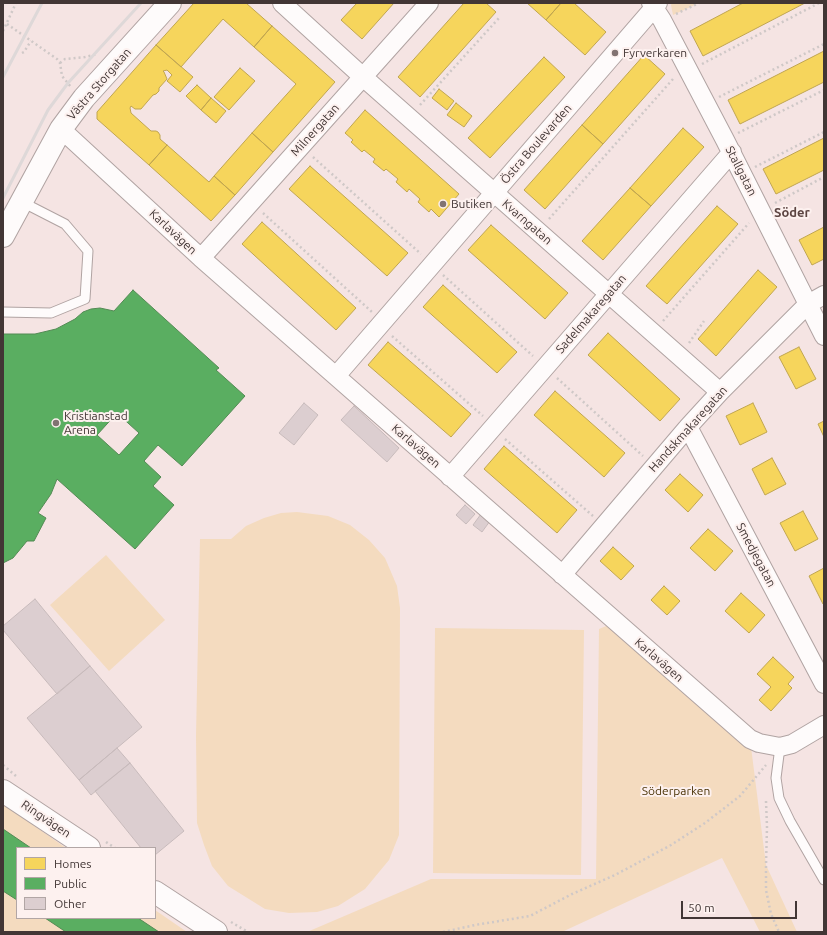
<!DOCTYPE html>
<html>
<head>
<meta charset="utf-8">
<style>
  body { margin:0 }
  #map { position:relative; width:827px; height:935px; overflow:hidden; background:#f5e4e3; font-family:Ubuntu,sans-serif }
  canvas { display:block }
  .frame { position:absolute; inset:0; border:4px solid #423635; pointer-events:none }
  .legend { position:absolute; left:16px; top:847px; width:140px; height:72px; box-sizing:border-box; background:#fdf1ef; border:1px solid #b2a6a5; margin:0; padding:5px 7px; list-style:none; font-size:12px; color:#423635 }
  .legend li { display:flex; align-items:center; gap:8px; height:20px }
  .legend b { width:20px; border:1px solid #b2a6a5 }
  .scale { position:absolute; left:681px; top:901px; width:116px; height:18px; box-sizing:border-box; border:2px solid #423635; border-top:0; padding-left:5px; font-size:12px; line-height:14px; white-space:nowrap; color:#423635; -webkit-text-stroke:3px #fdf1ef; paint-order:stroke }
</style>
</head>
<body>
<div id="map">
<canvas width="827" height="935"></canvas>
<div class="frame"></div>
<ul class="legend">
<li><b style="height:11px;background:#f6d55c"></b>Homes</li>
<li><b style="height:11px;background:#5aae61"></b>Public</li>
<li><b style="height:11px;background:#dcced0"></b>Other</li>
</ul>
<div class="scale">50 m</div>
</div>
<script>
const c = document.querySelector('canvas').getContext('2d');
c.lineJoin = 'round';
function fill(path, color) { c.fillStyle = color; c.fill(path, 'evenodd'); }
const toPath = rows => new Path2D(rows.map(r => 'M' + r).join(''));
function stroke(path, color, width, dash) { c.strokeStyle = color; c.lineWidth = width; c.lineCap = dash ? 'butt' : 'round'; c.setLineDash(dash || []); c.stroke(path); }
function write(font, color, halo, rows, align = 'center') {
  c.font = font + ' Ubuntu,sans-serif'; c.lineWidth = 4; c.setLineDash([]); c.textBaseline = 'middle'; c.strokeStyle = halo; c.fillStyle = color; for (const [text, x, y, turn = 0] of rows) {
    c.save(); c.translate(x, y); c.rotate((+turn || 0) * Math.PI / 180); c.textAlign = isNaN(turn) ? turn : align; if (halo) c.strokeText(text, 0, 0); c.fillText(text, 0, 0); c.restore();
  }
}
const green = toPath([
  [672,3,699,3,673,15,671,5],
  [297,512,328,516,350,525,369,540,385,558,397,586,400,608,399,835,389,860,365,889,338,906,317,912,289,913,265,909,228,886,212,866,204,845,197,823,196,736,200,539,231,539,246,526,264,518,281,513],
  [106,555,165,620,109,671,50,605],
  [616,622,750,739,766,865,797,932,760,932,722,858,564,931,554,932,307,932,431,879,596,879,599,629],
  [435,628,584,630,581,875,433,873],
  [3,804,66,848,17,848,17,918,155,918,155,910,187,932,3,932]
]);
const homes = toPath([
  [194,3,246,3,272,26,254,47,223,19,181,67,156,45,194,3],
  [357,3,394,3,362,39,341,20,357,3],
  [464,3,486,3,496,12,420,97,398,77,464,3],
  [527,3,561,3,546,20,527,3],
  [561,3,574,3,606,32,585,55,546,20,561,3],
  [743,3,805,3,703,56,690,31,743,3],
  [272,26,335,82,273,152,252,133,296,84,254,47,272,26],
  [156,45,193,77,180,92,167,81,172,75,167,70,163,71,164,72,167,79,159,88,159,91,156,94,153,95,141,109,135,109,131,106,130,108,131,113,151,131,156,131,158,132,160,135,160,139,167,145,149,165,97,119,97,112,156,45],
  [824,51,824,82,740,124,728,100,824,51],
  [644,55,665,74,603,144,582,125,644,55],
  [544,57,565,77,490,158,468,138,544,57],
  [240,68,255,81,229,110,214,97,240,68],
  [197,85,211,98,201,110,186,96,197,85],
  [439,89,454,101,447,110,432,98,439,89],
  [211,98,226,111,216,123,201,110,211,98],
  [456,103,472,116,464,127,447,115,456,103],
  [365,110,459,194,439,217,431,209,429,212,418,202,420,199,409,189,407,192,396,182,398,179,386,169,384,171,373,162,375,159,364,150,362,152,351,142,353,140,345,133,365,110],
  [582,125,603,144,545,209,524,190,582,125],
  [683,128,704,147,651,206,630,188,683,128],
  [252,133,273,152,235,195,214,176,252,133],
  [824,138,824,170,776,194,763,169,824,138],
  [167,145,209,182,214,176,235,195,211,221,149,165,167,145],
  [310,166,408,253,387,276,289,189,310,166],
  [630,188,651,206,603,260,582,241,630,188],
  [717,206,738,224,667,304,646,286,717,206],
  [262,222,356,308,336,330,242,244,262,222],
  [491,225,568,293,545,319,468,250,491,225],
  [824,227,824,259,812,265,799,240,824,227],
  [758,270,777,287,716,356,698,339,758,270],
  [443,285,517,352,497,373,423,307,443,285],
  [608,333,680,399,660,421,588,355,608,333],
  [388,342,471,414,451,437,368,365,388,342],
  [799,347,816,379,796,389,779,357,799,347],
  [555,391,625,453,604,477,534,415,555,391],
  [753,403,767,432,740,445,726,416,753,403],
  [824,421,824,437,818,424,824,421],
  [504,446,577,510,557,533,484,469,504,446],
  [772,458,786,484,765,495,752,469,772,458],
  [680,474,703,495,688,512,665,490,680,474],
  [803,511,818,539,795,551,780,523,803,511],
  [708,529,733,551,715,571,690,548,708,529],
  [613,547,634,566,621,580,600,561,613,547],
  [824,568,824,603,823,604,809,576,824,568],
  [664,586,680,601,667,615,651,600,664,586],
  [741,593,765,615,749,633,725,611,741,593],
  [773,657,794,677,788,684,792,688,771,711,759,700,771,687,757,674,773,657]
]);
const public = toPath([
  [133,290,219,368,216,370,245,396,182,466,158,445,144,461,161,477,153,486,174,505,135,549,57,479,51,494,38,513,46,518,34,541,27,541,13,558,3,563,3,334,35,334,56,329,75,319,83,312,91,309,100,308,114,311,133,290],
  [117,413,139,433,119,455,97,435,117,413],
  [3,829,31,848,17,848,17,900,3,891,3,829],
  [45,918,138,918,159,932,66,932,45,918]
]);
const building = toPath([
  [304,403,318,415,294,445,279,433,304,403],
  [354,406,399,448,387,462,341,420,354,406],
  [465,505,475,514,466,524,456,515,465,505],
  [481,514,490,521,482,532,473,525,481,514],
  [35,599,90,666,57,694,3,630,3,626,35,599],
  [90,666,142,727,79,780,27,718,90,666],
  [117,748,130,763,91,795,79,780,117,748],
  [130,763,184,831,155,855,155,848,141,848,95,791,130,763]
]);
const path = toPath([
  [676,14,699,3],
  [7,24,57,59,60,63,62,76,71,87],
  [3,31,16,3],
  [22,53,24,52,31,41],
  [60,63,65,59,85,57,98,54],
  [702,64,819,3],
  [719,97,824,44],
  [420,105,499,18],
  [738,133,824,90],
  [313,157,421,254],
  [755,167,824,132],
  [775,203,824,177],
  [263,213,372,312],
  [549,219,673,79,675,78],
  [443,275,533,356],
  [663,321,749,223],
  [392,336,483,416],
  [689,343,704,321],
  [557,378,643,456],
  [505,439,593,516],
  [3,765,16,776],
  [766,801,767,827,766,865,766,890,771,914,779,932],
  [106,842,115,848],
  [231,922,248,932],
  [443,932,475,925,530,916,572,894,615,875,671,845,705,823,740,796,766,765]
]);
const service = toPath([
  [3,312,51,313,85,299,88,251,65,224,22,202],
  [780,747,776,778,779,798,790,821,824,880]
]);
const minor = toPath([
  [282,3,363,77,720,392],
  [651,3,662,20,725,140,824,336],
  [61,129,201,258,750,739,759,743,780,747,792,744,824,725],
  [201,258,429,3],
  [336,376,658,3],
  [688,427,824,684],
  [450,477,732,152],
  [562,575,688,427,720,392,808,304,824,295]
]);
const tertiary = toPath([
  [3,236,61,129,84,98,170,3],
  [3,791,89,848],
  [155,892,216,932]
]);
const rail = toPath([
  [3,77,42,3],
  [3,198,48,110,68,83,141,3]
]);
const markers = [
  [615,53,4,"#817372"],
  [443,204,4,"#817372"],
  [56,423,4,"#817372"]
];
const poiNames = [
  ["Fyrverkaren",623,53],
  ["Butiken",451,204],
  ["Kristianstad",64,416],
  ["Arena",64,430]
];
const streetNames = [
  ["Västra Storgatan",99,84,-49],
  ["Milnergatan",315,130,-48],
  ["Östra Boulevarden",536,144,-49],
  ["Stallgatan",741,171,63],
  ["Kvarngatan",527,222,41],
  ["Karlavägen",173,232,43],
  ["Sadelmakaregatan",591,314,-49],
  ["Handskmakaregatan",688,429,-48],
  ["Karlavägen",416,446,41],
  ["Smedjegatan",756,555,62],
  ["Karlavägen",659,660,41],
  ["Ringvägen",46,819,34]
];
const parkNames = [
  ["Söderparken",676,791]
];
const neighbourhoodNames = [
  ["Söder",792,213]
];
fill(green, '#f4dbbf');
fill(homes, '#f6d55c');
stroke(homes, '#c0a550', 1);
fill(public, '#5aae61');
stroke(public, '#538a54', 1);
fill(building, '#dcced0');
stroke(building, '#c7babb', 1);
stroke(service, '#b0a3a2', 11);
stroke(minor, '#b0a3a2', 20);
stroke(tertiary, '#b0a3a2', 24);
stroke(path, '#cfc8c7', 2.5, [2, 3]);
stroke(service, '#fefbfb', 9);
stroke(minor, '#fefbfb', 18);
stroke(tertiary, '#fefbfb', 22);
stroke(rail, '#ded8d8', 3);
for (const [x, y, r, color] of markers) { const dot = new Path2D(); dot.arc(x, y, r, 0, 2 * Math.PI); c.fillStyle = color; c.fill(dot); stroke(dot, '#fdf1ef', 1.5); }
write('12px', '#423635', '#fdf1ef', poiNames, 'left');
write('12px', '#423635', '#fdf1ef', streetNames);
write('12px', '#493204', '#fdf1ef', parkNames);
write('bold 13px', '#5d4542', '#fdf1ef', neighbourhoodNames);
</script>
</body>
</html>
